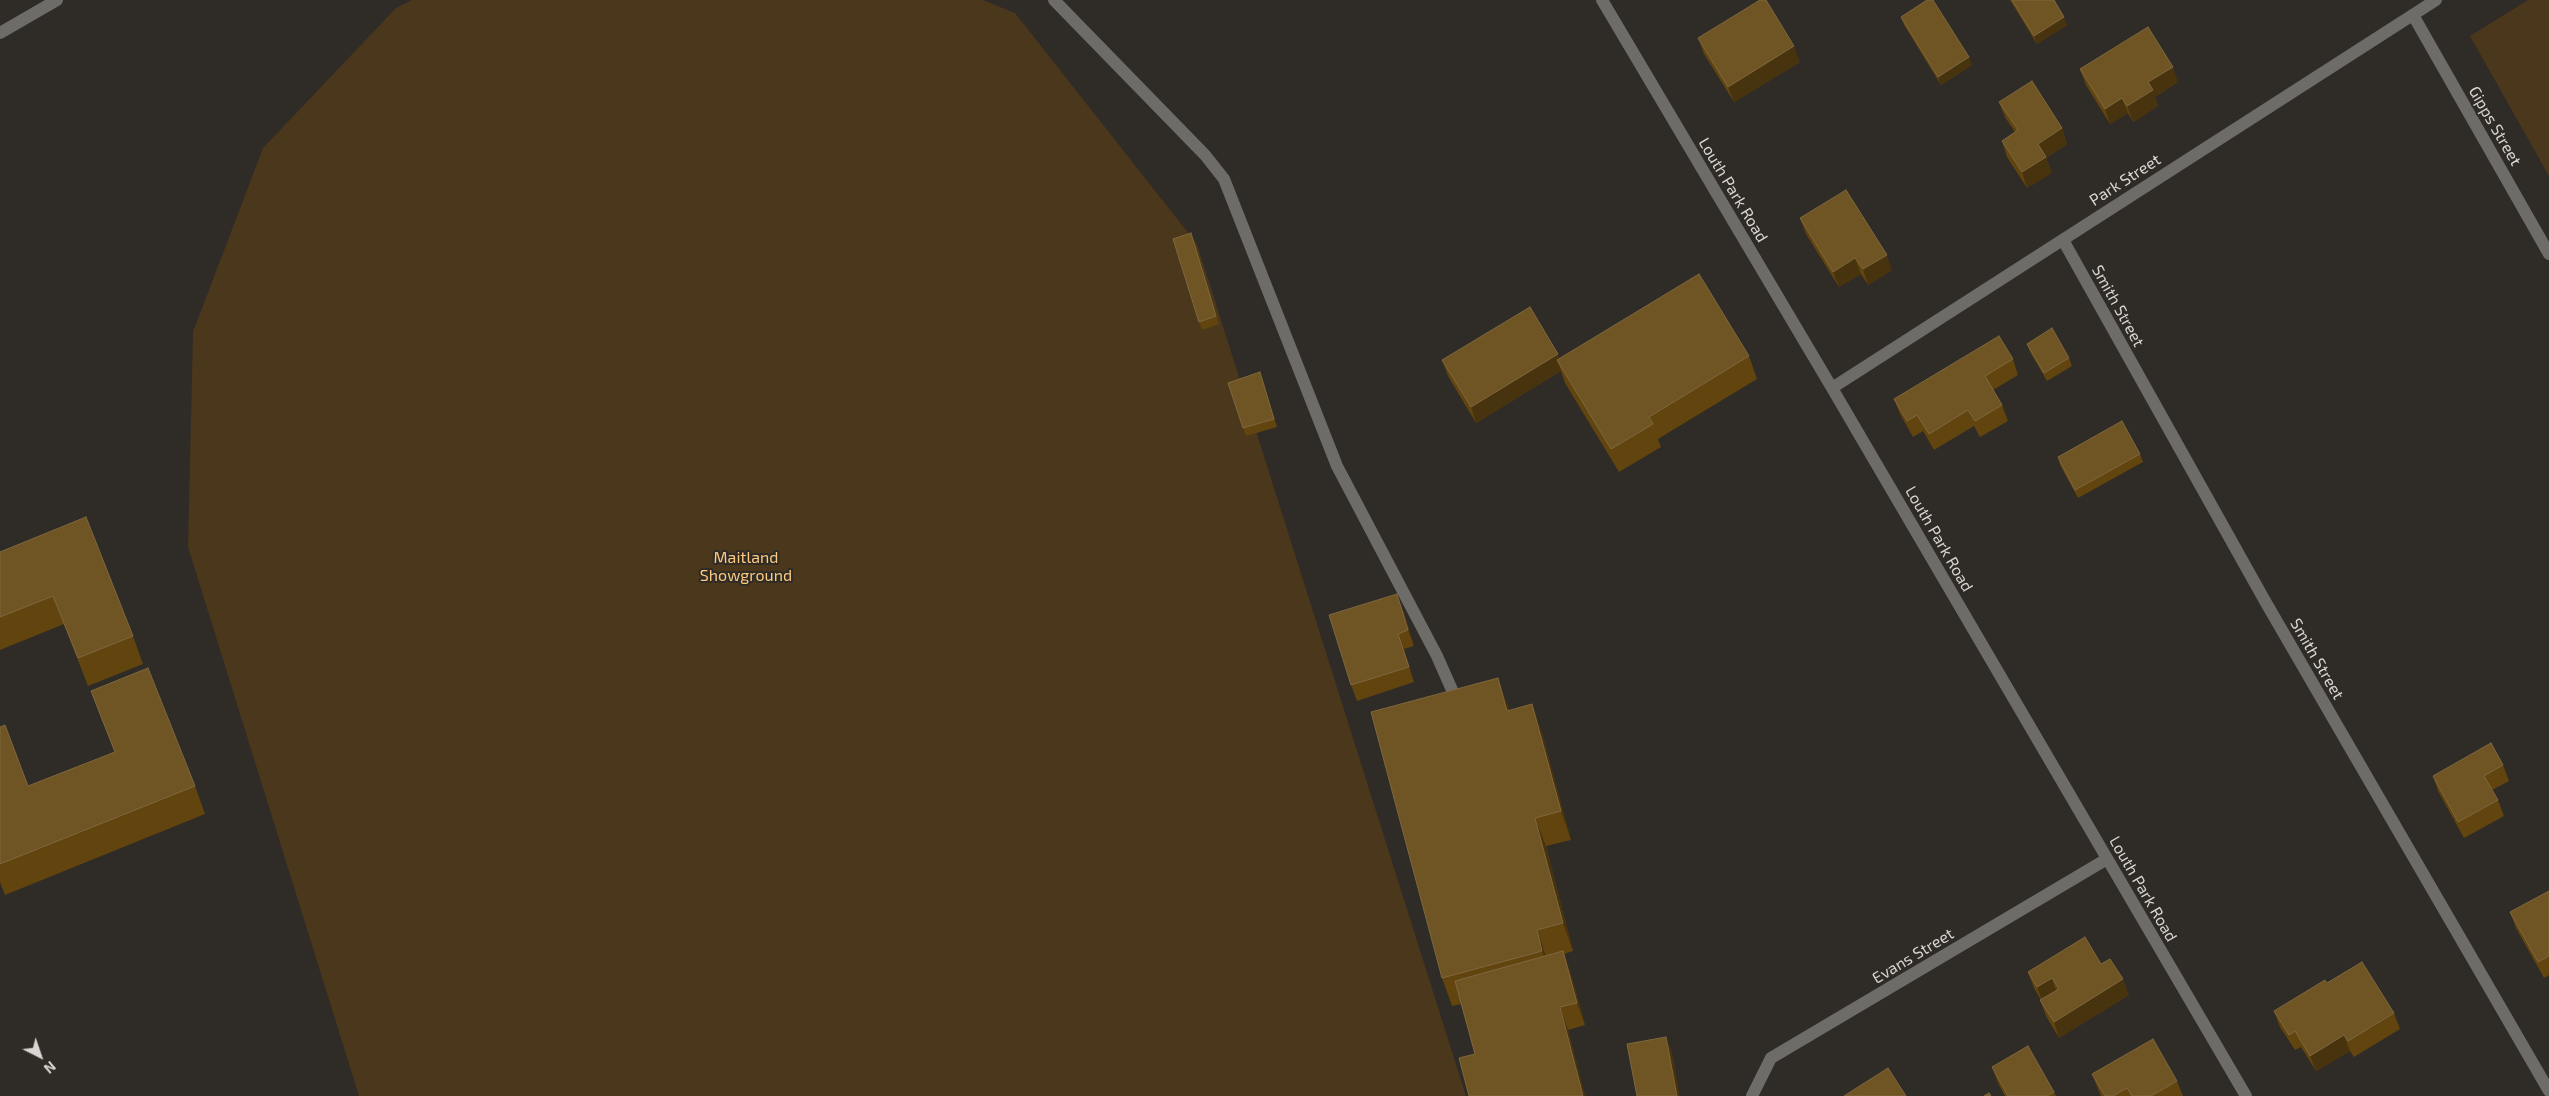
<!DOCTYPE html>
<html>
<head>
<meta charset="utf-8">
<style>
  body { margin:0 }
  #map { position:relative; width:2549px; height:1096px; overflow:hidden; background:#2f2b26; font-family:"Exo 2",sans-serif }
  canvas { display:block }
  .north { position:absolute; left:15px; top:1031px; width:50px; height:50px; -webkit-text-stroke:4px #2f2b26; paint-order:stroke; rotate:139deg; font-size:14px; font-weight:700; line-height:20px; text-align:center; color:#d8d5d2 }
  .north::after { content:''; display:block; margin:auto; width:18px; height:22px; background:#d8d5d2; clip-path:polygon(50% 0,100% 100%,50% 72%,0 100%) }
</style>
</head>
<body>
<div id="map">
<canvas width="2549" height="1096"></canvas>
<div class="north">N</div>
</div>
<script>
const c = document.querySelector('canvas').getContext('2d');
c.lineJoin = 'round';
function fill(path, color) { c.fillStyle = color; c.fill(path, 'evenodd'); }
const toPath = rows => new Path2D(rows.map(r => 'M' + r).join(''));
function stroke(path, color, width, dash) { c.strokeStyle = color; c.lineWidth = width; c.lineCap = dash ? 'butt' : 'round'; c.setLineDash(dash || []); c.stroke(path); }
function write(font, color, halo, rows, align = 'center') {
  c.font = font + ' "Exo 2",sans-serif'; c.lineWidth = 4; c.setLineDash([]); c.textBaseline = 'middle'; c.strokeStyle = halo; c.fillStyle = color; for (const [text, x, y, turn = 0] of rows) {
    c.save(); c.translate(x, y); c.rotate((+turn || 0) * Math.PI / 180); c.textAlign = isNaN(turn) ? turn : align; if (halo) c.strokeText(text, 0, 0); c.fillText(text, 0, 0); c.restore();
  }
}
const green = toPath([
  [412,0,983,0,1015,13,1197,244,1466,1096,359,1096,188,547,193,332,263,148,396,8],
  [2528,0,2549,0,2549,176,2470,36]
]);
const minor = toPath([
  [1054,0,1205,155,1224,179,1337,466,1437,656,1456,699],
  [1602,0,1832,388,2246,1096],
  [2413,15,2549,254],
  [0,33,57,0],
  [2063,240,2265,601,2549,1091],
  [1832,388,2436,0],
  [1752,1096,1771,1058,2107,859]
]);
const wall = toPath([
  [2010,0,2054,0,2067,25,2037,44],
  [1901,17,1972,65,1941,85,1904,25],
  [1698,38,1800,62,1734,102,1704,54],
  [2080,69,2178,82,2155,97,2158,106,2133,122,2128,113,2110,124,2086,85],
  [1999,102,2062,128,2067,144,2046,158,2052,173,2027,188,2007,157,2002,141,2015,132,2005,117],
  [1800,218,1892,270,1868,285,1861,274,1839,287,1806,234],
  [1194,241,1219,324,1202,330,1199,322],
  [2027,344,2069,358,2072,366,2047,381,2030,352],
  [1749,356,1757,379,1658,439,1661,447,1619,472,1565,383,1561,371,1476,423,1448,376,1442,360],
  [2013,359,2018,375,1993,390,2002,405,2008,421,1980,437,1974,426,1934,450,1923,431,1913,437,1900,414,1894,399],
  [1260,372,1277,427,1246,436,1243,428],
  [2140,454,2143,462,2078,498,2060,465,2058,457],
  [0,552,133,636,143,664,88,686,64,624,0,650],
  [1403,610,1414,646,1404,649,1414,682,1357,701,1351,685],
  [91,691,195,786,205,814,5,895,0,882,0,727,28,786,115,752],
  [1508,706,1509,710,1542,733,1571,840,1546,846,1573,951,1564,954,1571,974,1585,1025,1568,1030,1585,1096,1469,1096,1475,1054,1462,1004,1452,1006,1442,978],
  [2503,765,2509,781,2492,790,2498,800,2504,816,2464,838,2438,791,2433,776],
  [2549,891,2549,975,2544,978,2516,928,2510,912],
  [2101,964,2129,995,2059,1038,2046,1016,2040,1000,2041,1000,2034,988,2028,972],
  [2327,983,2394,1013,2400,1029,2354,1057,2350,1051,2316,1071,2301,1047,2295,1050,2280,1027,2274,1011],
  [1992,1067,2054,1092,2056,1096,2005,1096,1998,1083],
  [2092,1074,2177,1081,2183,1096,2101,1096,2098,1089]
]);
const shadedWall = toPath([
  [2064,17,2067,25,2037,44,2034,36],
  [1794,46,1800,62,1734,102,1728,87],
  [1969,57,1972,65,1941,85,1938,77],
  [2173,67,2178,82,2155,97,2158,106,2133,122,2127,106,2148,82],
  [2122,98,2128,113,2110,124,2105,109],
  [2062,128,2067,144,2046,158,2052,173,2027,188,2022,172,2038,144],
  [1887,255,1892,270,1868,285,1863,269],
  [1855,258,1861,274,1839,287,1833,272],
  [1558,354,1564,370,1557,360,1561,371,1476,423,1471,407],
  [1397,594,1403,610,1414,646,1408,630],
  [1398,634,1404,649,1414,682],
  [1498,678,1508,706,1517,739,1507,711],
  [1532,704,1542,733,1571,840,1561,811],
  [1535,818,1546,846,1573,951,1563,923],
  [1537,930,1547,959,1552,979,1542,951],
  [1563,951,1571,974,1585,1025,1577,1003],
  [2052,978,2057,993,2043,1003,2037,987],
  [2123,979,2129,995,2059,1038,2054,1022],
  [1560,1007,1568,1030,1585,1096,1583,1096],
  [2344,1035,2350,1051,2316,1071,2310,1056],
  [1666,1037,1672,1052,1680,1096,1677,1096]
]);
const building = toPath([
  [1760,0,1766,0,1794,46,1728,87,1698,38,1760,0],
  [1927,0,1933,0,1969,57,1938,77,1901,17,1927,0],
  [2012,0,2054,0,2064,17,2034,36,2012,0],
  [2148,27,2173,67,2148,82,2153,90,2127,106,2122,98,2105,109,2080,69,2148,27],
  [2032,81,2062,128,2038,144,2046,157,2022,172,2002,141,2018,130,1999,102,2032,81],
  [1846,190,1887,255,1863,269,1855,258,1833,272,1800,218,1846,190],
  [1191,233,1216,316,1199,322,1173,239,1191,233],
  [1699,274,1749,356,1649,417,1653,424,1611,449,1557,360,1699,274],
  [1530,307,1558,354,1471,407,1442,360,1530,307],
  [2052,328,2069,358,2044,373,2027,344,2052,328],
  [1999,336,2013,359,1985,376,2002,405,1975,421,1968,410,1929,434,1917,415,1907,421,1894,399,1999,336],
  [1260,372,1274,419,1243,428,1228,383,1260,372],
  [2122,421,2140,454,2075,490,2058,457,2122,421],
  [86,517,133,636,78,658,53,596,0,617,0,552,86,517],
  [1397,594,1408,630,1398,634,1409,667,1351,685,1329,615,1397,594],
  [148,668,195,786,0,864,0,727,5,725,28,786,115,752,91,691,148,668],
  [1498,678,1507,711,1532,704,1561,811,1535,818,1563,923,1537,930,1542,951,1442,978,1371,712,1498,678],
  [2491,743,2503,765,2484,776,2498,800,2458,822,2433,776,2491,743],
  [2549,891,2549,956,2538,962,2510,912,2549,891],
  [2085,937,2101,964,2110,959,2123,979,2054,1022,2040,1000,2059,989,2052,978,2037,987,2028,972,2085,937],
  [1563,951,1577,1003,1560,1007,1583,1096,1469,1096,1459,1058,1475,1054,1455,981,1563,951],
  [2362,962,2394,1013,2348,1041,2344,1035,2310,1056,2295,1031,2289,1035,2274,1011,2325,980,2327,983,2362,962],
  [1666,1037,1677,1096,1637,1096,1627,1044,1666,1037],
  [2153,1039,2177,1081,2151,1096,2132,1096,2127,1088,2113,1096,2105,1096,2092,1074,2153,1039],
  [2028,1046,2054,1092,2047,1096,2008,1096,1992,1067,2028,1046],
  [1888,1068,1906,1096,1844,1096,1888,1068],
  [1989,1093,1991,1096,1984,1096,1989,1093]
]);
const streetNames = [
  ["Gipps Street",2495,126,60],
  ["Park Street",2125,180,-33],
  ["Louth Park Road",1733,190,59],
  ["Smith Street",2118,306,61],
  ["Louth Park Road",1939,539,60],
  ["Smith Street",2317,659,60],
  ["Louth Park Road",2143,889,60],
  ["Evans Street",1913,956,-31]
];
const parkNames = [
  ["Maitland",746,558],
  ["Showground",746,576]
];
fill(green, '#4a371c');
stroke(minor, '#6e6c69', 12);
fill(wall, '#62440f');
fill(shadedWall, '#48330f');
fill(building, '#6f5424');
stroke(building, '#7f683f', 1);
write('16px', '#d8d5d2', '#2f2b26', streetNames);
write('16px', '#feca7f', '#2f2b26', parkNames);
</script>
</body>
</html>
